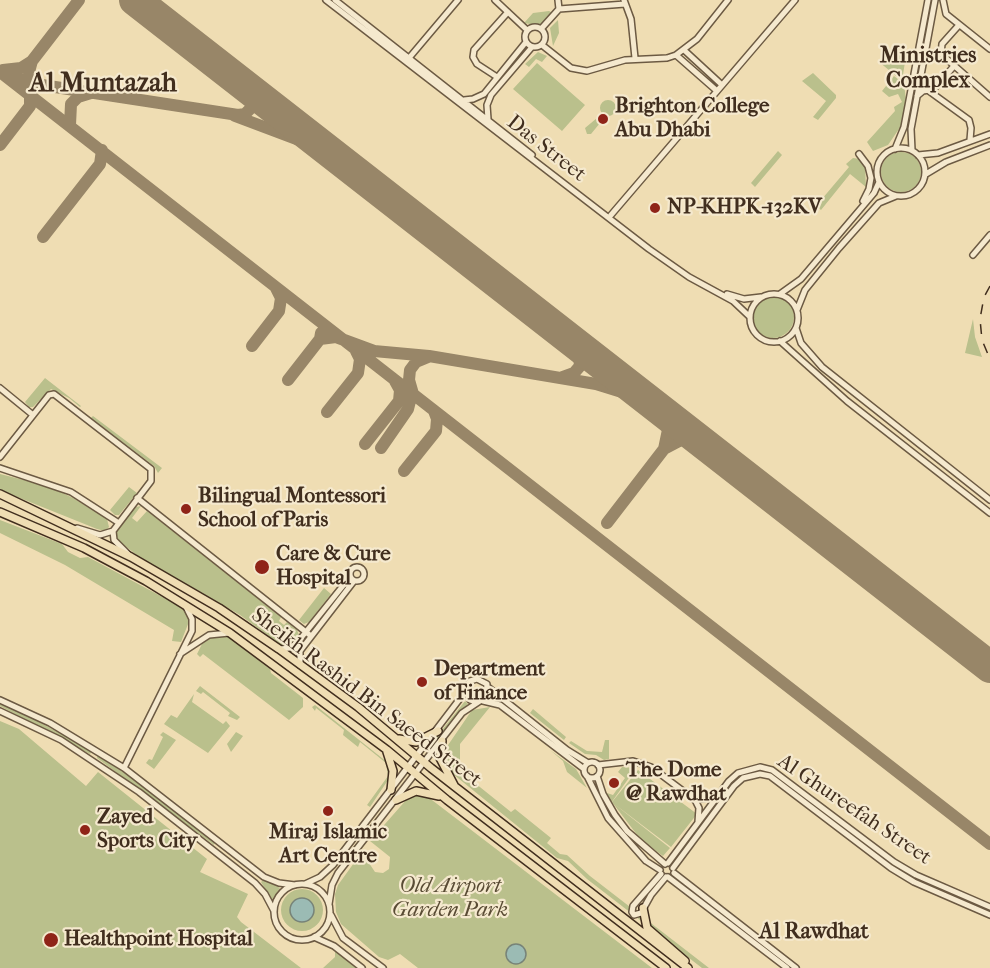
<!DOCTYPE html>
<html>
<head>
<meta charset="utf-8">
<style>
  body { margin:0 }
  canvas { display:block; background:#efddb3 }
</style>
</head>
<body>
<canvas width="990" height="968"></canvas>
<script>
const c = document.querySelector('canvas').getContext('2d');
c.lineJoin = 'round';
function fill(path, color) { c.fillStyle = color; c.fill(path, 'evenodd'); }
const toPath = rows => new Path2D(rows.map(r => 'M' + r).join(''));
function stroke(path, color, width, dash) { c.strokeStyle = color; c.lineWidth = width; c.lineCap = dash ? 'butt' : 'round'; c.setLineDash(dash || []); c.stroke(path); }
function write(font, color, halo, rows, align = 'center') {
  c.font = font + ' "IM FELL French Canon",serif'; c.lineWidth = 4.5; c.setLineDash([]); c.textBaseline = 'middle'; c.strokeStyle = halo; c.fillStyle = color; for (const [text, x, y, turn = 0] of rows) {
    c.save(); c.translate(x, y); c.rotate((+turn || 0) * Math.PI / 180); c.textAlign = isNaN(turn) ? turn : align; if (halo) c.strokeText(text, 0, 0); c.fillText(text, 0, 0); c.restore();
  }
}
const green = toPath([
  [549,11,553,13,541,26,524,23,533,13],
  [558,20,559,33,553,46,550,28],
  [538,52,547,56,542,62,536,59,529,67,525,64],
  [898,52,905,62,902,81,878,61,889,53],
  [537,63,585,105,562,131,513,89],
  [813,73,836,95,836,98,818,120,813,117,826,101,802,81],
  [894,76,904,84,906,100,901,126,888,145,873,151,867,142,895,111,894,107,902,102,898,94,889,97,882,91],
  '600 108a8 8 0 1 1 16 0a8 8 0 1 1-16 0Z',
  [597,118,600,123,591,134,587,134,585,128],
  [778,151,782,155,755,187,751,183],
  '881 172a20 20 0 1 1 40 0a20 20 0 1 1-40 0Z',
  [853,158,860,159,865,166,866,187,850,174,821,210,816,206,849,167,846,164],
  '752 317a21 21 0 1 1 42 0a21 21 0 1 1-42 0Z',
  [973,319,975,337,982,357,965,353],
  [45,378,81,406,80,407,69,398,51,389,33,407,29,407,25,402],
  [93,416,162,468,158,473,154,466,91,418],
  [0,474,48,486,73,498,107,519,109,527,105,531,97,529,0,490],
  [129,487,137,493,119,515,115,515,110,510],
  [141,506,132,518,137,522,147,511,281,617,279,621,284,625,287,622,297,630,299,635,290,645,282,646,240,615,138,556,120,542,116,538,117,528,136,507],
  [0,520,62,544,68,552,80,558,88,557,183,608,190,619,181,642,172,641,174,630,65,565,0,533],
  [324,588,331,594,309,622,304,624,299,620],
  [220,634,227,636,270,669,271,673,303,698,303,707,289,720,203,654,200,657,197,654,204,640],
  [200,686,240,717,237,720,228,716,230,713,203,692,201,694,196,691],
  [194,694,192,702,223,724,226,721,230,726,208,753,164,724,171,715,177,718],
  [465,701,468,704,429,752,426,750],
  [0,703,30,717,92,751,90,754,0,706],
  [315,705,387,762,391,770,390,777,370,807,367,805,388,776,386,763,360,742,358,747,343,735,344,730,316,708,315,711,312,707],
  [490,707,460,744,460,771,511,812,515,809,551,838,547,843,560,854,567,855,590,876,709,968,702,968,587,879,568,861,557,858,448,770,442,756,444,751,472,710],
  [533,709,566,737,564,740,530,713],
  [0,721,19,729,86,786,98,772,207,859,200,872,248,894,237,917,241,922,301,968,0,968],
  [163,732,176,740,154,769,146,763,149,759,152,760,163,737,160,735],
  [236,732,243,736,231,752,227,744],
  [605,740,609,740,609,759,604,760,596,755,585,754,569,743,571,741,587,751,602,752],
  [550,750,576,769,587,788,567,772,563,761],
  [98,755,142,785,215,842,214,845,97,758],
  [622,767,636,768,611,803,607,793,613,795,625,778,618,772],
  [638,770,697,814,671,847,613,803,670,848,663,856,641,840,612,802],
  [415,795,428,797,652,968,418,968,400,954,388,960,379,957,341,924,336,912,335,894,338,885,359,856,369,863,375,872,383,873,389,869,390,857,370,841,407,799],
  [264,879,280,888,272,900,261,882],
  '281 910a21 21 0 1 1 42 0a21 21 0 1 1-42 0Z',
  [335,950,357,968,323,968,335,957]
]);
const water = toPath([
  '290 910a12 12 0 1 1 24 0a12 12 0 1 1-24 0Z',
  '506 954a10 10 0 1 1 20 0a10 10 0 1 1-20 0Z'
]);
const taxiway = toPath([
  [32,61,79,0],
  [3,70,21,68,32,61,29,72,31,89],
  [0,72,990,844],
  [13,76,29,83,238,115,245,114,252,107,251,97,243,84],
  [235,116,312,145,354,171],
  [70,125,71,104,78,97,91,93],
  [0,145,30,106,30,95],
  [43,237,100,164,102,150],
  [320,339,336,337,374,351,429,356,596,384,625,393,659,409,669,425,664,449,607,523],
  [252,346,279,311,281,298,276,288],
  [563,377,574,373,580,366,578,345],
  [288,380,320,339,321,333],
  [413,394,409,380,410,370,416,362,428,357],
  [327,412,358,373,360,359,356,351],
  [365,444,399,401,400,390,395,381],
  [381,448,408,409,410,401,406,389],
  [664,449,683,439,706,445],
  [404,471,436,431,437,419,434,411]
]);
const runway = toPath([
  [135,0,990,667]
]);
const minor = toPath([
  [326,0,649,249,689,277,733,301,750,317],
  [335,0,532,155],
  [495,0,527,30],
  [624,0,631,19,635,58],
  [943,0,946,14,990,49],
  [559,9,625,4],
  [959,25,942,44,941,54,990,97],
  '525 37a10 10 0 1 1 20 0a10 10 0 1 1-20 0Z',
  [541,29,559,9,558,0],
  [542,45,571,68,587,71,625,60,667,58,676,55,697,39,728,0],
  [684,50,722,85],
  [676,55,717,91],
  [409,58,458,0],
  [497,77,477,64,473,57,474,50,508,12],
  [919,82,929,86,937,84],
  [929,91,969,120,971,128,970,140],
  [917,96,923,91,934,89,954,66],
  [464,100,473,99,484,94,526,42],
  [488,119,487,105,491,95,532,47],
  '877 172a24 24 0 1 1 48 0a24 24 0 1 1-48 0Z',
  [895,149,904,127,928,0],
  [912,150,911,129,935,0],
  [859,154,868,166,871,178,869,189,863,201],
  [918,155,938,153,990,134],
  [926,174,946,162,990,145],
  [611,215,795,0],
  [973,255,990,235],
  [727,294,744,299,761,297],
  [780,294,801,279,874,193,879,182],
  '750 318a24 24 0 1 1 48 0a24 24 0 1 1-48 0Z',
  [797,310,805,290,839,248,879,203,896,196],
  [796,328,801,343,822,367,990,500],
  [780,341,847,401,990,513],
  [0,388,33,415],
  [0,457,49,395,54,394,151,469,151,481,113,531,100,535,77,528],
  [0,468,71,492,119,523],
  [137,498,311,636],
  [113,531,114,540,128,554],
  '350 574a7 7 0 1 1 14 0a7 7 0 1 1-14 0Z',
  [280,649,290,648,297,643,350,577],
  [180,654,209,635,229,633],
  [300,665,300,651,354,581],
  [489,688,567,750,588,763],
  [0,700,50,723,124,768,264,877,279,883,295,885],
  [483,701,500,705,584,769],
  [0,711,61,740,139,792,255,883,265,894,274,911],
  '584 770a8 8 0 1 1 16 0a8 8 0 1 1-16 0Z',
  [598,765,633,761,651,767,695,800,699,808,698,822],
  [124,768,192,631,192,619,186,607],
  [587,776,608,818,646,861,660,870],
  [597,776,603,794,615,815,627,831,665,864],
  [695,800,717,796],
  [668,863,729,781,738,773,760,767,772,770,894,862,916,875,990,907],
  [673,868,734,786,743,778,760,774,770,776,891,868,914,882,990,915],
  [674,873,796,968],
  [661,874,633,906,632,912,634,915,641,913,651,895,666,877],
  [668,877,787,968],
  [305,884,320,877,333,865,465,692],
  '274 912a28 28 0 1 1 56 0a28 28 0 1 1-56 0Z',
  [329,904,332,885,338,873,462,713,486,697,487,684,477,679,470,681,465,690,470,700,478,702],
  [331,915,343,938,383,968],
  [314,937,334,946,362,968]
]);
const major = toPath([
  [0,494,131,557,219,608,279,649,358,707,431,768,688,968],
  [0,512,84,548,146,581,230,633,387,750,447,800,666,968],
  [399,739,416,742,438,731],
  [442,741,440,758,454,785],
  [387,752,393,771,391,790],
  [396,800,416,791,439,796],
  [643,908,647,928,685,961]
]);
const rail = toPath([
  [990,286,984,297,980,319,982,340,990,359]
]);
const markers = [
  [603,119,6,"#8f2418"],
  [655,208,6,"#8f2418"],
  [186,509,6,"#8f2418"],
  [262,567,8,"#8f2418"],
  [422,682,6,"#8f2418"],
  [614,783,6,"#8f2418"],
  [328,811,6,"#8f2418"],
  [85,830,6,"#8f2418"],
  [51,940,8,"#8f2418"]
];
const poiNames = [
  ["Brighton College",615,107],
  ["Abu Dhabi",615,131],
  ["NP-KHPK-132KV",667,208],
  ["Bilingual Montessori",198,497],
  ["School of Paris",198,521],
  ["Care & Cure",276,555],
  ["Hospital",276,579],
  ["Department",434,670],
  ["of Finance",434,694],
  ["The Dome",626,771],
  ["@ Rawdhat",626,795],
  ["Zayed",97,818],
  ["Sports City",97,842],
  ["Miraj Islamic",328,833,"center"],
  ["Art Centre",328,857,"center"],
  ["Healthpoint Hospital",64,940]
];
const streetNames = [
  ["Das Street",546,149,38],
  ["Sheikh Rashid Bin Saeed Street",366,698,37],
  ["Al Ghureefah Street",854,810,34]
];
const parkNames = [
  ["Old Airport",450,887],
  ["Garden Park",450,911]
];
const neighbourhoodNames = [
  ["Ministries",928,57],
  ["Complex",928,82],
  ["Al Rawdhat",814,933]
];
const districtNames = [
  ["Al Muntazah",103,84]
];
fill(green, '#bac08c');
fill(water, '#9bbbb4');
stroke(water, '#778378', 1.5);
stroke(taxiway, '#988668', 12);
stroke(runway, '#988668', 32);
stroke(minor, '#6c5a43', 8);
stroke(major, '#412e1e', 10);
stroke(minor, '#f5e9ce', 5);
stroke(major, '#efddb3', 7);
stroke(rail, '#412e1e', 1.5, [10, 10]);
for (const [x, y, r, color] of markers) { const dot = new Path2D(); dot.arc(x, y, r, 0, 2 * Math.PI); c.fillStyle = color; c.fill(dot); stroke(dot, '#f5e9ce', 2); }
write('bold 21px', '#412e1e', '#f5e9ce', poiNames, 'left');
write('21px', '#412e1e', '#f5e9ce', streetNames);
write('italic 21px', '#594b34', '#f5e9ce', parkNames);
write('bold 22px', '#412e1e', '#f5e9ce', neighbourhoodNames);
write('bold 27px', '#412e1e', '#f5e9ce', districtNames);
</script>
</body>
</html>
